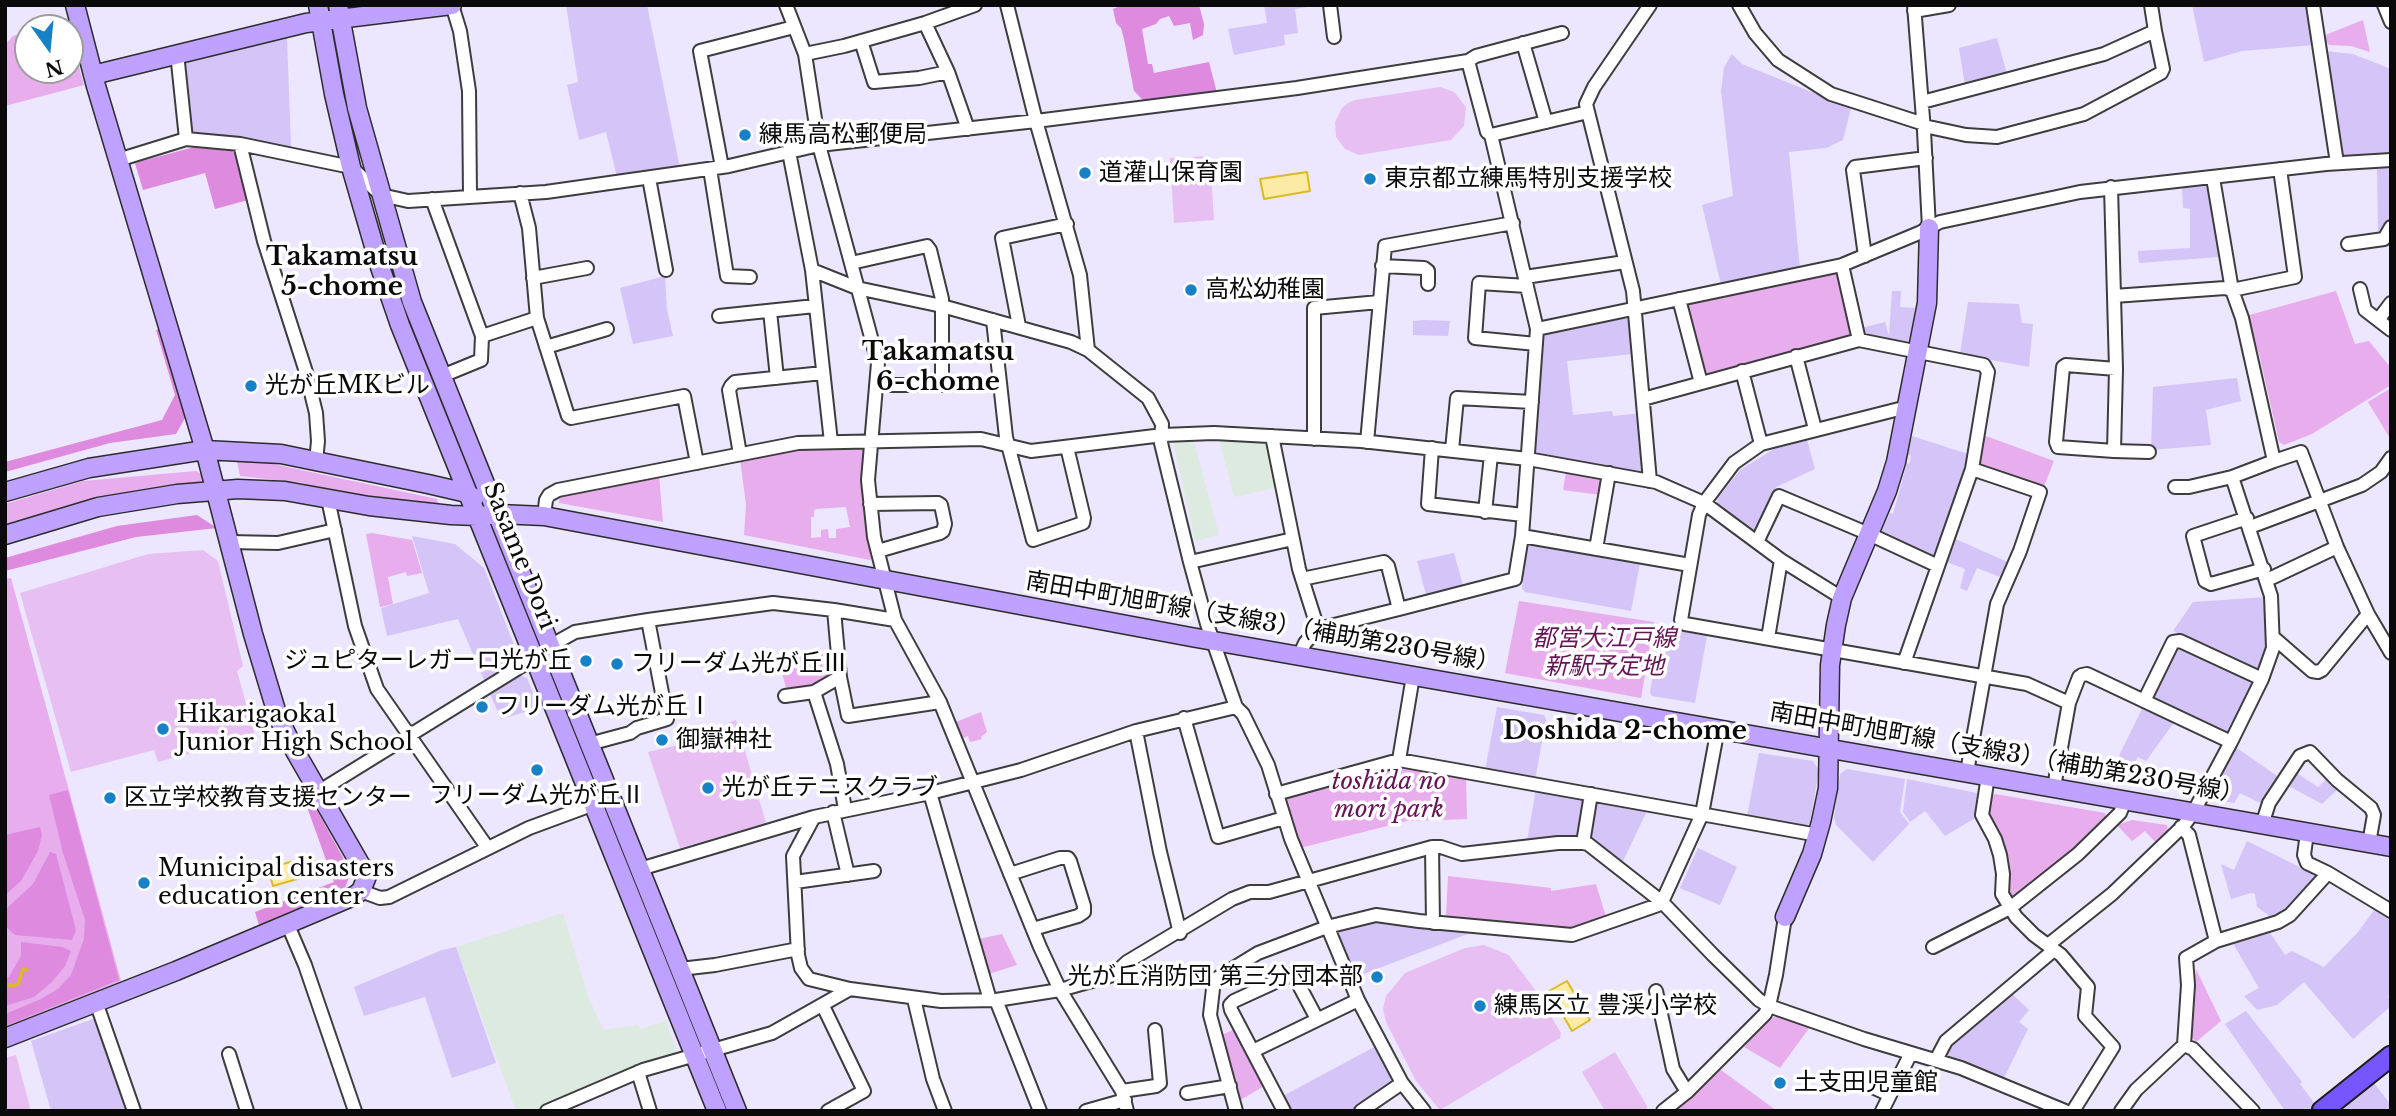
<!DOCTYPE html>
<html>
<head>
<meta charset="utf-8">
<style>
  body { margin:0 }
  #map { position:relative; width:2396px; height:1116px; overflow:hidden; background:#ece6ff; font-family:"Libre Baskerville",serif }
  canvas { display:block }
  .frame { position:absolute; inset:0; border:7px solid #0a0a0a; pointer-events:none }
  .north { position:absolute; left:14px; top:14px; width:70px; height:70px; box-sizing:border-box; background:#fff; border:2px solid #9d9d9d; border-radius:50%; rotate:165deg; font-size:19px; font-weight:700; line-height:28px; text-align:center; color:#0a0a0a }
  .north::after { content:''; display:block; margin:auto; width:24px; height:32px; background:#1682c5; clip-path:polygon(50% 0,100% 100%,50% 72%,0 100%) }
</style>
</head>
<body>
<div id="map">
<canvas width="2396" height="1116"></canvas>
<div class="frame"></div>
<div class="north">N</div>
</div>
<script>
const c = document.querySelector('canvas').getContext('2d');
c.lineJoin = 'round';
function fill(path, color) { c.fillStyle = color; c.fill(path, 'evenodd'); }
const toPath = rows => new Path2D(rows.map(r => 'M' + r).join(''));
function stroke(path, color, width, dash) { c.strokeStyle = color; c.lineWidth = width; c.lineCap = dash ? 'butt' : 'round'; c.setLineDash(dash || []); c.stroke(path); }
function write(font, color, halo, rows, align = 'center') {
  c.font = font + ' "Libre Baskerville","Noto Sans JP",serif'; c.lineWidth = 7; c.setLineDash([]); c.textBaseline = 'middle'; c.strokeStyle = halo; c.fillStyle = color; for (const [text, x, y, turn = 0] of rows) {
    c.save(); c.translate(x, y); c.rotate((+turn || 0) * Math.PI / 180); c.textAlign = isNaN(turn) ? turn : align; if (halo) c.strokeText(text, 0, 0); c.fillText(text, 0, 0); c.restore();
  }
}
const industrial = toPath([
  [1193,438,1219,535,1195,541,1174,445,1175,441],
  [1219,439,1261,442,1271,447,1279,487,1234,497],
  [563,913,588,996,603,1030,638,1025,640,1029,666,1021,676,1048,671,1057,638,1067,535,1111,516,1111,456,947]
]);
const farmland = toPath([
  [566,5,647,5,680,168,617,177,606,132,579,140,567,85,578,82],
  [1264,5,1319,5,1295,9,1298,33,1284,35,1285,45,1234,55,1228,29,1267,23],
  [2192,5,2307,5,2314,45,2242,51,2204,62],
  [287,38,291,147,194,133,187,125,181,63],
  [1997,38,2007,74,1965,85,1959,48],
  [2325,51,2353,54,2391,69,2391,156,2344,157,2340,154],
  [1732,54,1742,64,1851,108,1843,140,1826,148,1789,152,1800,270,1721,285,1702,205,1733,196,1721,91,1724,67],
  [2377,166,2391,166,2391,223,2378,236],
  [2206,185,2209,187,2219,257,2139,263,2138,251,2190,248,2190,209,2183,208,2182,187],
  [665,276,667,310,673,336,633,344,620,288],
  [1892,291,1901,291,1900,307,1915,308,1910,341,1906,343,1865,335,1861,328,1885,322,1889,336],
  [1968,302,2019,304,2022,323,2033,324,2029,367,1960,354],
  [1626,318,1630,322,1633,354,1567,361,1573,415,1612,411,1613,416,1641,413,1645,471,1640,475,1537,456,1532,450,1542,336,1545,332],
  [1425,320,1450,321,1448,336,1413,335,1413,321],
  [2237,378,2241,401,2206,410,2211,445,2151,450,2153,387],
  [1912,436,1968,454,1966,468,1937,555,1930,556,1884,536,1882,530,1890,513,1893,514,1907,463,1909,464,1911,456,1908,455],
  [1807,440,1815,469,1776,487,1757,530,1750,532,1717,505,1718,498,1740,470,1774,449],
  [412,536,455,544,484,568,518,655,516,660,484,680,458,619,387,636,381,608,429,593],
  [1953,538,2010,563,2003,578,1977,568,1967,591,1960,588,1965,569,1944,561],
  [1531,543,1640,563,1631,611,1525,592,1522,588,1527,547],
  [1454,553,1464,589,1427,598,1417,561],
  [2266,597,2271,641,2260,668,2253,671,2173,631,2193,602],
  [1660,628,1707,636,1695,703,1652,696,1650,693],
  [2180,644,2252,678,2254,685,2232,732,2225,735,2153,701,2151,694,2174,647],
  [520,675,527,678,539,708,501,719,490,694],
  [1497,707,1544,715,1546,719,1536,775,1531,778,1485,770],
  [2143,707,2175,721,2146,761,2138,757,2133,765,2140,770,2130,785,2107,780],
  [2234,746,2280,778,2262,804,2240,793,2234,803,2211,799,2209,793],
  [1759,753,1813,761,1819,770,1810,823,1805,826,1747,816],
  [1847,769,1905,779,1900,812,1909,824,1873,862,1836,825,1834,817,1840,774],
  [2295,772,2318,787,2327,778,2338,789,2322,804,2287,785],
  [1907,779,1977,793,1980,795,1977,817,1945,836,1925,811,1910,822,1903,812],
  [1536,789,1582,798,1585,803,1578,834,1573,838,1527,841],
  [1600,800,1648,809,1622,863,1590,839,1589,833,1594,804],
  [2247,841,2316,875,2318,879,2288,912,2275,920,2257,907,2255,894,2251,893,2231,899,2221,864,2234,870],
  [1698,848,1737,867,1720,905,1680,888],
  [2375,909,2391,918,2391,993,2388,997,2391,999,2391,1006,2353,1039,2304,982,2277,1005,2257,1010,2244,996,2259,988,2231,940,2268,930,2285,955,2292,951,2324,967,2358,932],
  [1377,919,1478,930,1356,977,1336,929],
  [456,947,496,1063,452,1078,425,997,364,1016,354,987,442,950],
  [2011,993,2029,1010,2019,1022,2028,1029,2004,1078,1949,1060,1946,1049],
  [2246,1011,2302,1082,2300,1084,2315,1104,2307,1111,2285,1111,2225,1024],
  [96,1018,126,1111,51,1111,31,1041],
  [1378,1045,1397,1078,1395,1084,1354,1111,1288,1111,1281,1097],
  [2374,1083,2391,1105,2391,1111,2346,1111,2344,1108]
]);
const green = toPath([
  [2363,20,2370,52,2351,46,2329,45,2325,41,2323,36],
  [28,31,28,70,70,70,70,35,84,85,5,106,5,45,13,36],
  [1832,271,1837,274,1852,331,1849,336,1708,373,1703,370,1687,309,1689,303],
  [2336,291,2355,344,2369,341,2391,368,2391,385,2312,434,2284,445,2279,442,2259,354,2246,316],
  [2391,388,2391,440,2368,402],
  [1986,436,2054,461,2043,489,1980,469,1977,462,1982,439],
  [800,448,863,448,864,453,862,501,866,507,874,555,870,560,744,535,746,505,740,459],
  [846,507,850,527,836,529,836,538,829,538,828,529,821,530,821,537,811,538,811,517,814,517,814,511,816,509],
  [237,462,264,462,437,499,440,510,340,495,302,483,240,476],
  [196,471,202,474,203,482,196,486,5,526,5,504,83,481],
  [1566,472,1604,479,1601,495,1563,490],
  [659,475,663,522,559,503,560,496],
  [372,533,412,540,422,573,407,576,406,572,388,577,393,604,380,607,366,534],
  [11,578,121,981,5,1027,5,579],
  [1519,601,1654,622,1641,698,1505,673],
  [834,654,836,676,813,690,787,691,777,655],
  [981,712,987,732,981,737,982,739,970,742,968,736,961,739,956,722],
  [1397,764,1466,777,1467,819,1407,821,1300,848,1286,800,1289,794],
  [1995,794,2105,813,2107,820,2076,851,2015,899,2008,898,1988,812,1990,797],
  [2132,820,2167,825,2168,832,2156,843,2145,831,2132,841,2117,825],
  [1448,876,1551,888,1551,891,1596,884,1607,920,1569,932,1446,918],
  [1002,934,1017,965,989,974,979,939],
  [2196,969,2221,1021,2196,1042,2191,1036],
  [1778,1016,1810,1027,1780,1068,1744,1047,1770,1018],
  [1235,1029,1264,1086,1239,1101,1222,1035],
  [1721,1070,1777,1111,1674,1111]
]);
const forest = toPath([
  [1123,5,1199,5,1204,24,1203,35,1193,40,1190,23,1174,26,1169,16,1160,19,1156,24,1142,29,1148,64,1152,64,1154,73,1209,62,1217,93,1146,103,1134,91,1124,39,1121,28,1116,23,1113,9],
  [194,147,232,151,237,156,248,200,215,209,205,173,143,190,135,163],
  [160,329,185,418,176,434,110,443,5,472,5,462,162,420,175,395,156,330],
  [197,515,217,528,136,537,5,571,5,558,117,526],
  [305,789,351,872,345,888,259,925,255,912,334,882,307,807],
  [68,790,119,980,5,1026,5,1014,41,999,58,989,71,975,84,939,85,920,63,853,49,795],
  [40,827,42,835,38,851,21,881,5,895,5,835],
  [50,852,56,854,76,930,72,940,15,935,5,926,5,910,33,884],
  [21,942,62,947,71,951,65,966,52,982,34,997,5,1006,5,978,9,977,21,956]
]);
const pitch = toPath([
  [1440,87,1454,92,1466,107,1464,126,1451,140,1359,155,1345,149,1336,137,1335,122,1342,108,1348,103,1355,100],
  [1210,156,1214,220,1174,223,1170,158],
  [203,550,218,561,243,666,237,671,255,736,158,762,154,750,71,772,20,593,148,554],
  [736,720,766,823,680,848,648,752,678,745,677,742],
  [1484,945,1509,955,1533,987,1561,1033,1560,1038,1440,1110,1416,1081,1386,1022,1383,1009,1386,996,1405,973,1465,948],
  [1615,1052,1647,1106,1647,1111,1605,1111,1582,1072],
  [16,1055,31,1111,5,1111,5,1058]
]);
const water = toPath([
  [1307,172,1310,191,1264,199,1260,179,1307,172],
  [313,856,318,873,273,886,268,868,313,856],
  [1567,981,1590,1020,1572,1031,1549,991,1567,981]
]);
const stream = toPath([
  [5,984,13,986,18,984,23,969,27,970]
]);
const street = toPath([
  [452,5,460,31,469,91,470,196],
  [786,5,805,54,819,145,878,363,868,480,874,537,895,620,940,702,1040,947,1060,990,1122,1091,1127,1111],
  [1007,5,1036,121,1080,275,1088,350],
  [1330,5,1334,37],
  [1739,5,1755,33,1778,60,1831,94,1924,124],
  [1914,5,1924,131,1929,228],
  [2313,5,2337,163],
  [2384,5,2391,22],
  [1914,11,1949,5],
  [925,23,948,72,968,129],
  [861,41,874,82,919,78,948,72],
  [1523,43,1546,122],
  [177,53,186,139,240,144],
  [805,54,844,46,925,23,975,5],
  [1468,61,1476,56,1562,33],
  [1922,102,2104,54,2155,31,2151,5],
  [1924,126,1966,135,1997,137,2084,114,2161,73,2163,69,2155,31],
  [789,152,812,270,831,442],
  [118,160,186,139],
  [722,167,700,51,794,27],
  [710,169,727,276,750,277],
  [649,178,666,270],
  [2111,187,2116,369,2114,451,2058,447,2056,442,2063,367,2066,365,2116,369],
  [520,193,529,228,537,318],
  [432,199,482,336,481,360,442,376],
  [2348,244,2384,239,2391,227],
  [1865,256,1853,170,1855,167,1926,158],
  [851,263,927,246,930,250,942,299,942,385,876,385],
  [1842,265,1859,340],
  [1382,266,1424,268,1428,271,1428,284],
  [812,270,857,288,942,306,1071,342,1088,350,1148,398,1162,424,1161,443,1190,562,1207,624,1236,707,1243,714,1268,765,1291,839,1358,1000,1402,1083,1424,1111],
  [1525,277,1625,262],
  [533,278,587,268],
  [1527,286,1479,283,1475,338,1536,344],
  [2360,289,2365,310,2391,330],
  [2114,296,2225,288,2232,290,2295,277,2280,169],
  [1679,299,1701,383],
  [770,311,777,378],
  [719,316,815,306],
  [993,320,1006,437,1033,540,1083,523,1084,518,1067,447],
  [2378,320,2391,303],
  [1019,326,1002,238,1067,224],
  [1537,329,1842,265,1919,233,1940,222,2080,192,2326,164,2391,160],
  [482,336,537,318,568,416,571,418,684,396,697,463],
  [546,347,607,329],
  [1796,356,1815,429],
  [1742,371,1761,444],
  [1643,399,1859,340,1984,365,1988,372,1972,469,1904,663],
  [1907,407,1761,444,1734,463,1704,503,1699,515,1681,620,1685,624,2027,684,2069,703],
  [1272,436,1299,569,1318,629,1305,643,1299,656],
  [1314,439,1314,308,1379,302],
  [1367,442,1385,246,1513,223],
  [1432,448,1428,504,1523,515],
  [1452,450,1457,398,1532,402],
  [2114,451,2149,452],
  [740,454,729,390,731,386,735,382,823,373],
  [2274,461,2301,452,2337,547,2368,614,2391,653],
  [316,462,318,441,316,413,306,372,264,241,240,144,351,167,381,195,408,201,546,192,729,166,819,145,1036,121,1297,88,1468,61,1487,132,1491,135,1588,112],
  [1650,481,1633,291,1586,104,1594,87,1650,5],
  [2175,487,2189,487,2232,477,2274,461,2242,318,2232,290,2213,178],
  [328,499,355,626,377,689,487,847],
  [870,504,938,503,941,505,945,524,943,531,940,533,878,551],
  [1485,512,1491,455],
  [544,516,546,500,549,495,558,490,798,443,981,439,1031,451,1163,435,1214,433,1361,441,1528,459,1656,482,1704,503,1781,560,1842,598],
  [2247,518,2193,536,2205,581,2211,584,2264,569],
  [2250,527,2362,485,2381,472,2391,458],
  [1522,536,1690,565],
  [229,542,278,543,335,530],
  [1757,542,1779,496,1869,534,1938,566],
  [1596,549,1609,473],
  [1190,562,1293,539],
  [1302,579,1384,562,1388,566,1399,609,1515,579,1522,536,1537,329,1491,135],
  [2267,580,2337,547],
  [834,610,840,677,848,716,940,702],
  [1318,629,1399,609],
  [2273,637,2312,671,2318,672,2322,670,2368,614],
  [1768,638,1781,560],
  [550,646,575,632,648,620,773,603,834,610,895,620],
  [814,692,837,764,845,809],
  [785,696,814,692,840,677],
  [2144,701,2173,642,2180,641,2262,679],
  [1184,718,1218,837,1284,818],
  [1136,731,1160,852,1180,933],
  [589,744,630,733,637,728,667,719,648,620],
  [1399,760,1413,676],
  [1967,772,1997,604,2020,551,2040,492,1972,469],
  [1988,776,1982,815,1995,839,2000,855,2003,874,2002,894,2016,917,2034,935,2061,955,2088,987,2085,1016,2113,1047,2073,1111],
  [2054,787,2069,703,2079,677,2082,675,2087,674,2231,742],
  [318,792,533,659],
  [930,793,990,1000],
  [1276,794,1399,760,1818,835],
  [833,812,848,875],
  [814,817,793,856,798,955,801,968,809,979,850,989],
  [2262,825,2269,803,2300,756,2310,752,2337,780,2371,808,2374,815,2369,843],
  [2181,827,2189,835,2216,941],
  [2307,833,2304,855,2307,863,2328,873,2391,911],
  [1583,843,1591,794],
  [1432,847,1433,923],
  [640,869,814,817,930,793,1021,770,1136,731,1236,707],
  [1010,874,1060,858,1068,858,1070,861,1084,906,1084,912,1078,916,1033,929],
  [795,882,874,871],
  [361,891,380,898,389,897,529,828,594,804],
  [287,923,305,965,355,1111],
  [2048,945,2112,894,2184,825,2193,813,2231,742,2262,679,2273,648,2271,596,2232,477],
  [1933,947,2010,908,2078,854,2120,813,2125,801],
  [680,969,715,965,798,949],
  [1656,991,1673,1069,1687,1092],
  [914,999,933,1079,945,1111],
  [996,1000,1040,1111],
  [96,1002,134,1111],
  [823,1006,864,1091,828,1111],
  [1253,1051,1358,1000],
  [229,1054,247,1111],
  [1936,1060,1946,1041,2054,950],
  [638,1072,650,1111],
  [1868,1085,1890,1095],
  [1122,1091,1156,1086,1160,1083,1155,1030],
  [1187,1093,1230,1086],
  [547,1111,643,1070,772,1033,850,989,941,1001,996,1000,1060,990,1113,975,1127,962,1232,899,1250,892,1269,892,1432,847,1441,847,1462,854,1558,843,1583,843,1588,844,1662,902,1713,955,1759,1000,1769,1006,1864,1039,1961,1068,2065,1111],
  [1086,1111,1125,1100],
  [1236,1111,1210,1015,1214,980,1258,953,1327,927,1376,915,1419,921,1572,935,1658,905,1662,902,1702,814,1718,728],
  [1284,1111,1231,1010,1230,1005,1234,1001,1293,974,1317,1019],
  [1361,1111,1402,1083],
  [1663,1111,1687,1092,1765,1014,1769,1006,1776,975,1785,917],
  [1882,1111,1911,1053],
  [2121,1111,2136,1090,2184,1045],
  [2253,1111,2193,1049,2184,1045,2188,985,2186,958,2216,941,2278,922,2290,915,2328,873]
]);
const secondary = toPath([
  [318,5,334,94,351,167,380,267,400,325,717,1111],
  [338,5,357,108,412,302,737,1111],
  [93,75,306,23,452,5],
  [5,492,89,468,205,450,281,454,428,484,467,493,474,498],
  [5,535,98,507,177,494,238,489,285,491,369,506,451,515,477,516,499,514,544,516,1191,637,2391,847],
  [1785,917,1812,854,1821,822,1828,788,1830,665,1836,625,1842,598,1887,491,1896,462,1927,303,1929,228],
  [5,1038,176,971,354,896,361,891,367,876,295,751,278,717,253,634,205,450,96,86,75,5]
]);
const primary = toPath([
  [2322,1111,2391,1056]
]);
const markers = [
  [745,135,7,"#1682c5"],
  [1085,173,7,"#1682c5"],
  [1370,179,7,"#1682c5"],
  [1191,290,7,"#1682c5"],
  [251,386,7,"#1682c5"],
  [586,661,7,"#1682c5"],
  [617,664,7,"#1682c5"],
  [482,707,7,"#1682c5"],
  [163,729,7,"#1682c5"],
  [662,740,7,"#1682c5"],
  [537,770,7,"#1682c5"],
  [708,788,7,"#1682c5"],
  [110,798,7,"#1682c5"],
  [144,883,7,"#1682c5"],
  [1377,977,7,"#1682c5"],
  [1480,1006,7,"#1682c5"],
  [1780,1083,7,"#1682c5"]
];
const poiNames = [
  ["練馬高松郵便局",759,135],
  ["道灌山保育園",1099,173],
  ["東京都立練馬特別支援学校",1384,179],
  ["高松幼稚園",1205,290],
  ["光が丘MKビル",265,386],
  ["ジュピターレガーロ光が丘",572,661,"right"],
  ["フリーダム光が丘Ⅲ",631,664],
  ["フリーダム光が丘Ⅰ",496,707],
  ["Hikarigaoka1",177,715],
  ["Junior High School",177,743],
  ["御嶽神社",676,740],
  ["光が丘テニスクラブ",722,788],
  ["フリーダム光が丘Ⅱ",537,796,"center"],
  ["区立学校教育支援センター",124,798],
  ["Municipal disasters",158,869],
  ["education center",158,897],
  ["光が丘消防団 第三分団本部",1363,977,"right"],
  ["練馬区立 豊渓小学校",1494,1006],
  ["土支田児童館",1794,1083]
];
const streetNames = [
  ["Sasame Dori",519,556,68],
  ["南田中町旭町線（支線3）（補助第230号線）",1263,623,10],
  ["南田中町旭町線（支線3）（補助第230号線）",2007,754,10]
];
const parkNames = [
  ["都営大江戸線",1604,639],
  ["新駅予定地",1604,667],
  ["toshida no",1389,782],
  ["mori park",1389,810]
];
const neighbourhoodNames = [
  ["Takamatsu",342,258],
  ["5-chome",342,288],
  ["Takamatsu",938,353],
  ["6-chome",938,383],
  ["Doshida 2-chome",1625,732]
];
fill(industrial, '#dceae0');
fill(farmland, '#d5c4f7');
fill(green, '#e7aded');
fill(forest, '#dd8adf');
fill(pitch, '#e7bff3');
fill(water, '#fceba5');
stroke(water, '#dabb25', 2);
stroke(stream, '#dabb25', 3.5);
stroke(street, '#3d3d3d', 16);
stroke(secondary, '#2c2c2c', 21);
stroke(primary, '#1b1b1b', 23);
stroke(street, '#fff', 12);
stroke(secondary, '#bfa1ff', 18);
stroke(primary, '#7656ff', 19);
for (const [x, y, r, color] of markers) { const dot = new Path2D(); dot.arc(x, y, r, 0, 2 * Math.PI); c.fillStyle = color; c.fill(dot); stroke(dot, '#fff', 2.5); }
write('24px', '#0a0a0a', '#fff', poiNames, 'left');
write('24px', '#0a0a0a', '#fff', streetNames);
write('italic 24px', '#661554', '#fff', parkNames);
write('bold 26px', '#0a0a0a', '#fff', neighbourhoodNames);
</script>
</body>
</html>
